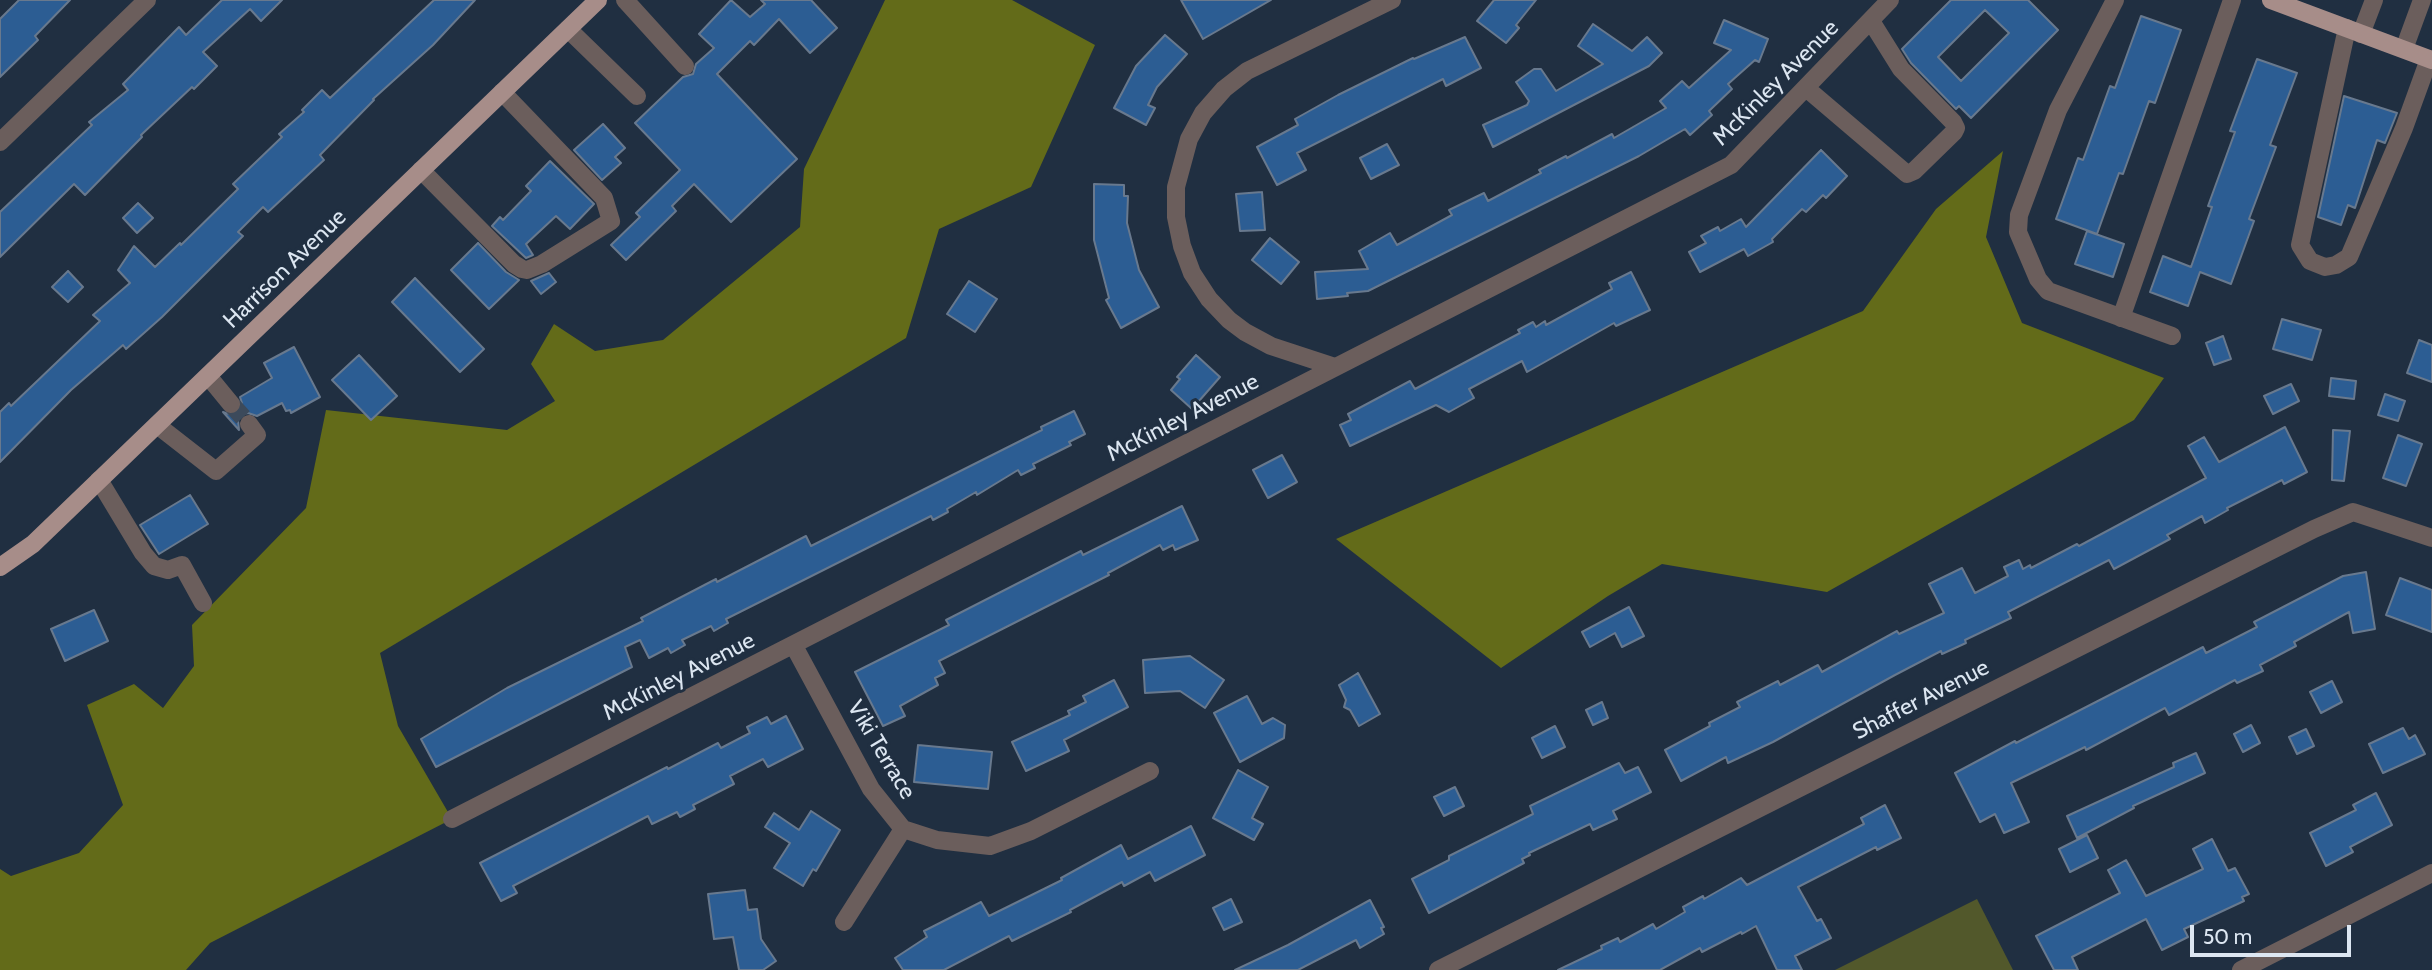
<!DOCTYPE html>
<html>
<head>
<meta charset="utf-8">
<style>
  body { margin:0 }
  #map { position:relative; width:2432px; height:970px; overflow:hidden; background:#202f41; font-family:Cabin,sans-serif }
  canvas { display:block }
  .scale { position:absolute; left:2190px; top:925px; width:161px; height:32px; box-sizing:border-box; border:4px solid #dce6f1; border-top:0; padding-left:9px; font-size:21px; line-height:24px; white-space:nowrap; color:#dce6f1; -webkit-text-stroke:5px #202f41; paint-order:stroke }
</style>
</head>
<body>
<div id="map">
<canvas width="2432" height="970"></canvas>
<div class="scale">50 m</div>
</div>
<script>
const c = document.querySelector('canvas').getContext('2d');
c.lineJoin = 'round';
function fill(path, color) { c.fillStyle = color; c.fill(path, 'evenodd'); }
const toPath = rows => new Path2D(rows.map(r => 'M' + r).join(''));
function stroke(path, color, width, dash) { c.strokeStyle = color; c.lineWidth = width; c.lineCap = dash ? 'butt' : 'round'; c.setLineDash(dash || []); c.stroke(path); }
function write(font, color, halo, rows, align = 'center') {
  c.font = font + ' Cabin,sans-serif'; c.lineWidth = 6; c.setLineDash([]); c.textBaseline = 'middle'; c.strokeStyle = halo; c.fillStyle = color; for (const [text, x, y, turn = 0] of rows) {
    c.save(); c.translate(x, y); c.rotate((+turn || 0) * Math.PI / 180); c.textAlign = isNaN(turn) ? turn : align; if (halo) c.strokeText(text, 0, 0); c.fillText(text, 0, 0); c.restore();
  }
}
const green = toPath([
  [1977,899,2013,970,1835,970]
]);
const forest = toPath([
  [885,0,1012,0,1095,45,1031,187,939,229,906,338,380,653,398,726,452,819,210,943,186,970,0,970,0,869,11,876,79,853,123,805,87,705,134,684,163,708,194,666,192,625,306,508,326,410,507,430,555,401,531,364,554,324,595,351,663,340,800,227,804,169],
  [2003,151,1986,237,2022,323,2164,378,2134,420,1827,592,1662,564,1608,596,1501,668,1336,539,1863,311,1936,209]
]);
const building = toPath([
  [19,0,70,0,35,36,38,40,0,77,0,19,19,0],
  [222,0,282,0,261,21,250,9,203,52,217,66,194,89,192,87,141,135,142,137,85,195,74,184,0,257,0,212,92,125,89,122,128,90,123,84,179,27,186,35,222,0],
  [434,0,475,0,433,45,373,99,374,100,320,155,324,160,268,212,263,207,238,232,243,236,162,317,126,349,123,345,71,390,0,462,0,412,9,403,11,406,100,321,93,315,130,283,118,270,134,246,155,267,180,243,181,245,238,189,233,184,282,137,279,134,304,112,302,110,322,90,330,98,434,0],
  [731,0,750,17,765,4,761,0,811,0,837,28,810,53,779,19,754,45,750,41,717,74,797,159,731,222,694,184,672,206,676,211,626,260,611,245,640,217,636,213,680,170,635,123,683,77,693,74,696,64,714,48,699,34,731,0],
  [1181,0,1271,0,1203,39,1181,0],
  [1494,0,1536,0,1516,25,1519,28,1506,43,1477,21,1494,0],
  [1951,0,2028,0,2058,30,1971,118,1959,106,1956,109,1911,63,1902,49,1951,0],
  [1985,10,2009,33,1961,81,1938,57,1985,10],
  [2141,16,2181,30,2155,103,2149,101,2123,174,2119,173,2097,234,2056,219,2078,158,2083,160,2110,86,2115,88,2141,16],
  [1724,20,1768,39,1759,62,1755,60,1728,84,1732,89,1709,111,1712,115,1690,135,1685,129,1639,156,1368,291,1347,293,1348,296,1317,299,1315,272,1368,269,1359,251,1390,233,1397,245,1452,215,1449,210,1484,193,1488,201,1541,173,1539,170,1566,156,1567,158,1612,134,1614,138,1666,108,1660,101,1682,81,1689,88,1731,50,1714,43,1724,20],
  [1593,24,1632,51,1647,37,1662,53,1649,66,1493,147,1483,125,1527,105,1529,101,1516,82,1534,69,1541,69,1556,91,1603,64,1578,46,1593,24],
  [1165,35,1187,54,1157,87,1148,105,1155,108,1146,125,1114,108,1136,66,1165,35],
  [1465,37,1481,68,1446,86,1443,79,1297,153,1306,170,1277,185,1257,147,1298,125,1295,119,1338,95,1413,58,1414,59,1465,37],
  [2257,59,2297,73,2270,145,2276,147,2249,219,2254,221,2231,284,2200,272,2188,306,2150,292,2163,256,2191,267,2212,207,2208,206,2235,132,2230,131,2257,59],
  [2344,96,2397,113,2385,143,2377,140,2355,208,2348,205,2341,225,2318,217,2344,96],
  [603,124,625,148,615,157,621,163,602,180,574,150,603,124],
  [1387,144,1399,165,1371,179,1360,158,1387,144],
  [1821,150,1847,176,1826,198,1823,195,1806,212,1802,209,1772,239,1773,242,1748,256,1744,249,1700,272,1689,252,1706,243,1701,236,1718,227,1720,231,1741,219,1746,227,1821,150],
  [550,161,594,204,570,229,556,216,526,244,533,255,526,258,492,226,500,217,503,220,531,191,526,186,550,161],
  [1094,184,1124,185,1124,196,1128,196,1127,223,1139,270,1159,307,1121,328,1106,300,1109,298,1094,240,1094,184],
  [1262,192,1265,230,1240,231,1236,194,1262,192],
  [138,203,153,218,137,233,123,218,138,203],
  [2087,231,2124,244,2113,277,2075,264,2087,231],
  [1270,238,1299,262,1281,284,1252,260,1270,238],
  [478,243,506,272,519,280,489,309,451,270,478,243],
  [68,271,83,287,68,302,52,287,68,271],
  [1631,272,1650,310,1616,326,1614,323,1527,372,1522,361,1469,389,1474,398,1449,412,1436,405,1350,446,1340,425,1351,420,1348,414,1410,381,1415,389,1520,333,1518,330,1533,322,1536,327,1545,321,1546,325,1612,289,1609,283,1631,272],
  [549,273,556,282,541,294,531,281,549,273],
  [415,278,484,349,460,372,392,302,415,278],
  [969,281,997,299,975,332,947,314,969,281],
  [2282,319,2321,330,2312,360,2273,349,2282,319],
  [2223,336,2231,359,2214,365,2206,343,2223,336],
  [2419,340,2432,345,2432,382,2407,373,2419,340],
  [294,347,320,397,291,413,290,410,286,411,282,403,257,416,248,413,243,414,238,420,239,430,223,412,232,415,239,412,242,403,240,397,272,378,264,363,294,347],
  [359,355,397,396,371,420,332,380,359,355],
  [1196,355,1220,377,1192,409,1171,390,1180,379,1177,377,1196,355],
  [2331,378,2356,381,2354,399,2329,396,2331,378],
  [2291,384,2299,401,2273,414,2264,396,2291,384],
  [2385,394,2405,401,2398,421,2378,415,2385,394],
  [1074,411,1085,434,1069,442,1071,445,1033,464,1035,468,1021,475,1018,470,977,495,976,492,947,509,948,512,933,520,931,516,726,619,728,623,714,631,711,626,682,640,685,645,671,653,668,648,649,658,640,640,625,647,632,667,436,767,421,739,507,688,643,621,641,618,716,579,717,582,806,536,811,546,1042,430,1041,427,1074,411],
  [2285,427,2307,472,2284,484,2282,480,2227,508,2228,510,2205,523,2202,516,2167,535,2170,539,2114,569,2109,560,2008,612,2011,618,1965,640,1966,643,1942,654,1941,651,1895,675,1773,742,1728,763,1726,757,1681,781,1665,750,1710,726,1709,723,1740,707,1737,702,1778,681,1780,685,1818,665,1822,672,1897,631,1899,634,1944,613,1929,584,1962,568,1975,593,2008,576,2004,567,2019,560,2023,569,2030,565,2031,568,2077,544,2079,546,2206,478,2188,446,2204,437,2219,462,2285,427],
  [2333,430,2350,431,2344,481,2332,480,2333,430],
  [2398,435,2422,444,2406,486,2383,478,2398,435],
  [1282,455,1297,482,1268,498,1253,470,1282,455],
  [190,495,208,524,159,554,140,525,190,495],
  [1182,506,1198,540,1175,550,1173,545,1163,550,1160,545,1108,573,1109,575,939,661,945,673,935,678,938,685,900,706,905,716,883,726,855,672,949,625,946,620,1081,551,1083,555,1182,506],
  [2366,572,2375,629,2353,633,2349,612,2294,642,2296,646,2260,665,2263,671,2237,683,2235,680,2169,715,2165,708,2086,750,2085,747,2011,783,2029,822,2004,833,1995,814,1980,822,1955,773,2015,741,2016,743,2203,647,2206,653,2257,627,2254,622,2343,576,2366,572],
  [2400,578,2432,590,2432,632,2386,615,2400,578],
  [1629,607,1644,636,1622,647,1615,633,1590,647,1582,632,1629,607],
  [94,610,108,641,65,661,51,629,94,610],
  [1190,656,1224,680,1205,708,1180,691,1145,693,1143,660,1190,656],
  [1358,673,1380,714,1359,726,1350,710,1344,707,1346,700,1339,685,1358,673],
  [1114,680,1128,707,1064,740,1069,751,1026,771,1012,742,1070,715,1068,711,1086,702,1083,696,1114,680],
  [2332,681,2342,702,2321,713,2310,692,2332,681],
  [1247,696,1262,724,1273,718,1285,725,1284,738,1240,762,1214,713,1247,696],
  [1602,702,1608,718,1593,725,1586,710,1602,702],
  [786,716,803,749,768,767,763,759,730,776,734,784,693,805,695,809,680,817,677,812,652,824,648,816,513,886,517,893,501,901,480,863,667,767,668,769,718,743,721,748,750,733,747,727,767,717,771,724,786,716],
  [2251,725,2260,743,2243,752,2234,734,2251,725],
  [1555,726,1565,747,1542,758,1532,738,1555,726],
  [2403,728,2409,739,2415,735,2425,754,2383,773,2369,744,2403,728],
  [2306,729,2314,746,2297,754,2289,737,2306,729],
  [918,745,992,752,988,789,914,782,918,745],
  [2196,753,2205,773,2133,806,2134,808,2077,838,2067,816,2174,767,2173,763,2196,753],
  [1619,763,1625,773,1638,767,1651,792,1613,811,1617,819,1593,830,1590,824,1529,853,1530,855,1522,859,1524,863,1429,913,1412,879,1449,860,1449,856,1533,814,1530,806,1619,763],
  [1238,770,1268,787,1252,818,1263,824,1254,840,1213,818,1238,770],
  [1455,787,1464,806,1444,816,1434,797,1455,787],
  [2376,793,2392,825,2350,847,2353,852,2326,866,2310,833,2356,810,2353,805,2376,793],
  [1885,805,1901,838,1877,850,1876,847,1798,887,1817,921,1821,919,1831,938,1795,956,1802,970,1777,970,1756,926,1742,934,1741,932,1702,952,1700,948,1660,970,1558,970,1602,949,1601,946,1618,938,1620,942,1653,924,1656,929,1685,912,1683,907,1703,896,1704,899,1741,878,1747,885,1864,824,1861,818,1885,805],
  [811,811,840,830,816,871,813,869,803,886,774,868,790,843,765,827,774,813,799,830,811,811],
  [1191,826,1205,855,1155,881,1150,872,1124,886,1122,882,1070,910,1071,912,1012,941,1009,936,944,970,903,970,895,958,927,937,924,931,981,902,989,916,1062,880,1061,878,1121,845,1128,859,1191,826],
  [2087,835,2098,858,2070,872,2059,849,2087,835],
  [2212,839,2228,871,2235,868,2249,894,2242,897,2244,901,2184,929,2188,937,2162,950,2146,919,2072,957,2078,970,2054,970,2036,936,2120,893,2108,870,2126,860,2146,896,2203,869,2193,849,2212,839],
  [745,890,748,910,757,909,761,939,776,961,763,970,739,970,733,937,714,939,708,894,745,890],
  [1231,899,1242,922,1224,930,1213,908,1231,899],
  [1370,900,1384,927,1381,928,1384,934,1360,948,1356,940,1298,970,1235,970,1288,945,1370,900]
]);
const minorTunnel = toPath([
  [231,404,249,424]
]);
const minor = toPath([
  [625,0,685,66],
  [2115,0,2058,110,2019,215,2018,232,2038,279,2048,291,2172,336],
  [2347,28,2300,245,2310,261,2325,267,2336,265,2349,257,2404,128,2429,59],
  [568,29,637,96],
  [2361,34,2374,0],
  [2404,49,2422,0],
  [1806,88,1907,174,1914,171,1954,132,1956,128,1953,122,1901,69,1871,21],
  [0,142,147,0],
  [421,170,514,264,522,269,527,270,542,264,611,221,604,198,502,92],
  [2121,318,2232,0],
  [1335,367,1271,346,1245,332,1229,320,1209,299,1192,273,1182,246,1176,217,1176,187,1189,139,1203,113,1224,89,1247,71,1392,0],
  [208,376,231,404],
  [157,425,216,471,257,435,249,424],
  [99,480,143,553,154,566,168,570,182,565,203,603],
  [794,646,871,789,903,829,937,840,990,846,1031,831,1150,771],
  [452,819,1731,165,1890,0],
  [844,922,903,829],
  [1438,970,2314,529,2353,512,2432,538],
  [2241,970,2432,873]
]);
const major = toPath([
  [2271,0,2432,60],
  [0,567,33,544,598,0]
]);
const streetNames = [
  ["McKinley Avenue",1776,83,-45],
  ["Harrison Avenue",285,269,-44],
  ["McKinley Avenue",1183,418,-27],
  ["McKinley Avenue",679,677,-27],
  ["Shaffer Avenue",1921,700,-27],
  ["Viki Terrace",881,750,59]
];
fill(green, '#52582b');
fill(forest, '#636b19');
fill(building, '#2c5d93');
stroke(building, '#68798e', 2);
stroke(minorTunnel, '#3c4a5b', 18, [18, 9]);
stroke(minor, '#6b5e5c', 18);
stroke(major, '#a78d89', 18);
write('23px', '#dce6f1', '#202f41', streetNames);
</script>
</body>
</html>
